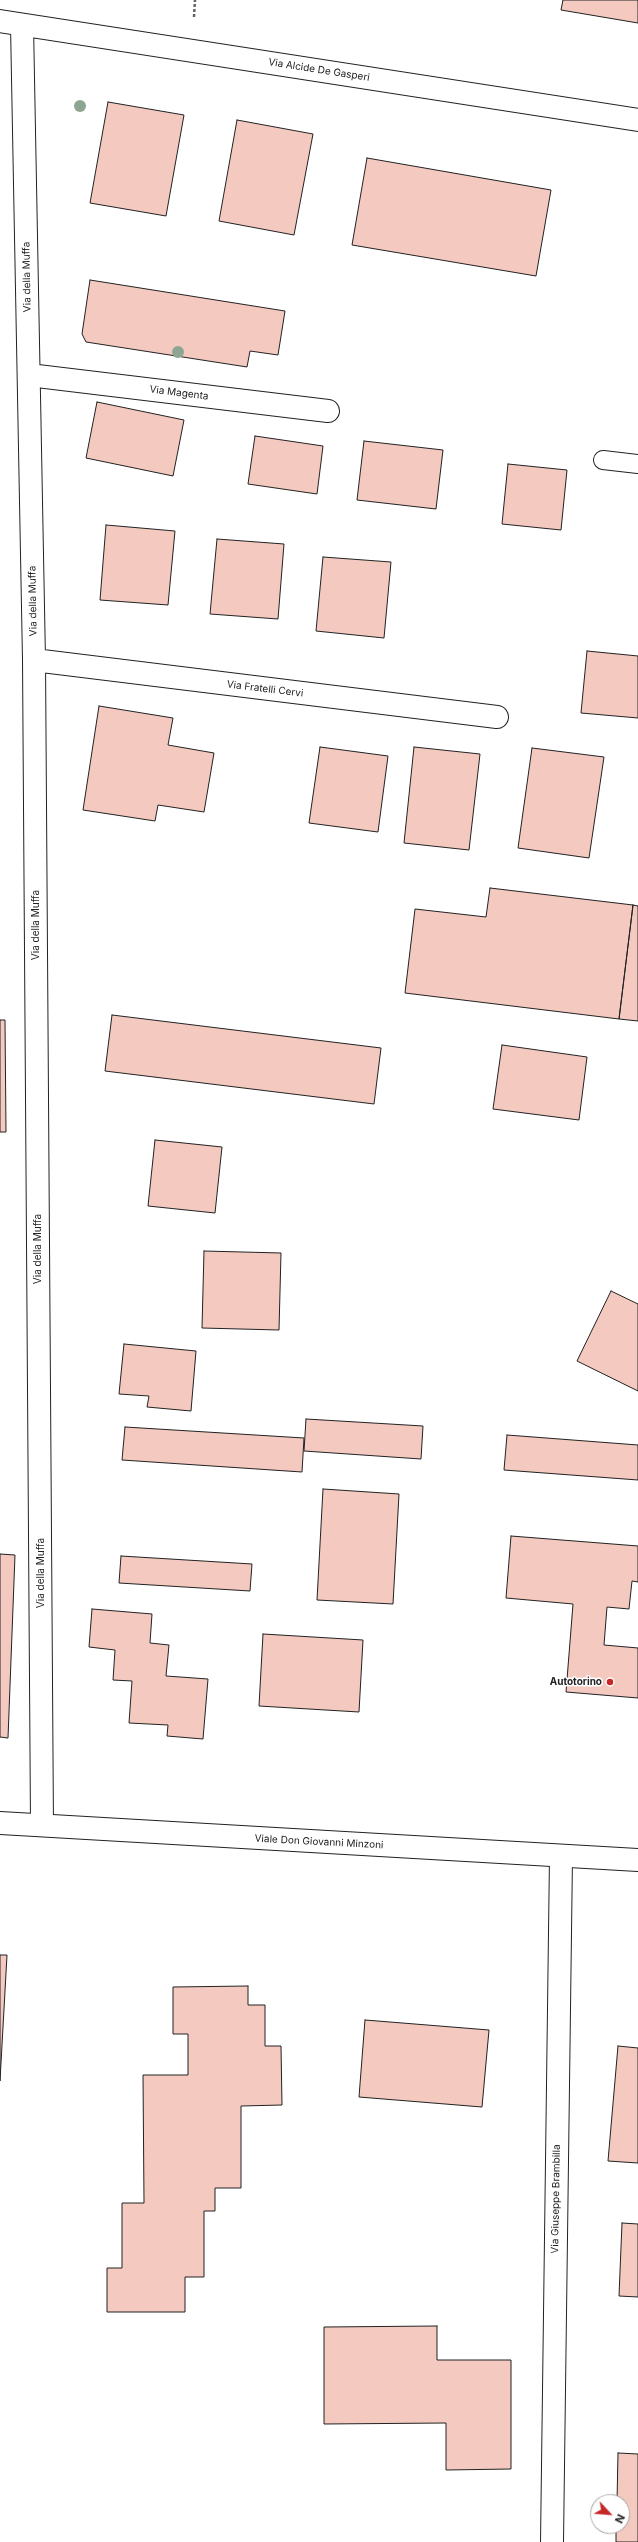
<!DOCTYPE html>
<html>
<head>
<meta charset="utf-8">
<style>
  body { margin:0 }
  #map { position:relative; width:638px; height:2542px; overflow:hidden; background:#fff; font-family:Inter,sans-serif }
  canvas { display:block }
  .north { position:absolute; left:590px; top:2494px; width:40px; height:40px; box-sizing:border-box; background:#fff; border:1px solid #a7a7a7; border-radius:50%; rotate:116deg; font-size:11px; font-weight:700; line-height:16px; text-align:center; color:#222 }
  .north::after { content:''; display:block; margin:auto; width:14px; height:18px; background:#c62828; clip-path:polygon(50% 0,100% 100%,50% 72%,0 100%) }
</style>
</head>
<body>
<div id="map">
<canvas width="638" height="2542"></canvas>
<div class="north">N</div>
</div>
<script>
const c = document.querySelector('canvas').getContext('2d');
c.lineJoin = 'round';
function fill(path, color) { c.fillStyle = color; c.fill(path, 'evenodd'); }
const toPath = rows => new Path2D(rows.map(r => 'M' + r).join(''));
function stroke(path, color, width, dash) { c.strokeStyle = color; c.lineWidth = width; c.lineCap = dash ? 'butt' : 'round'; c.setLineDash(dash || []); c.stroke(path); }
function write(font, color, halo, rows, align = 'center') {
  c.font = font + ' Inter,sans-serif'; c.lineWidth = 3; c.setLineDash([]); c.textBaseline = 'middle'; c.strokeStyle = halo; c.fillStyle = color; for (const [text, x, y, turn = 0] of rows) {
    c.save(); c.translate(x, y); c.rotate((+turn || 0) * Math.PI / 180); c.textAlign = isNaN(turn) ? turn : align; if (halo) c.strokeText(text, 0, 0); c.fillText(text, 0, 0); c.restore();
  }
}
const building = toPath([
  [563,0,638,0,638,23,561,10,563,0],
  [108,102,184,115,166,216,90,203,108,102],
  [237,120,313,134,294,235,219,221,237,120],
  [367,158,551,190,536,276,352,245,367,158],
  [90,280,285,311,278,355,250,351,247,367,86,342,82,334,90,280],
  [97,402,184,420,173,476,86,458,97,402],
  [255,436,323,446,317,494,248,484,255,436],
  [364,441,443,450,436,509,357,500,364,441],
  [508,464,567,470,561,530,502,524,508,464],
  [106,525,175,531,168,605,100,600,106,525],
  [217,539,284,544,278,619,210,614,217,539],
  [323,557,391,562,384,638,316,631,323,557],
  [587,651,638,656,638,718,581,713,587,651],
  [99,706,173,718,168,745,214,753,204,812,158,805,155,821,83,810,99,706],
  [320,747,388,756,378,832,309,823,320,747],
  [414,747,480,754,469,850,404,843,414,747],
  [532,748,604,757,589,858,518,848,532,748],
  [490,888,633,905,619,1019,405,993,415,909,486,917,490,888],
  [633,905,638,906,638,1021,619,1019,633,905],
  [112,1015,381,1048,374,1104,105,1071,112,1015],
  [0,1020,5,1020,6,1132,0,1132,0,1020],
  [502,1045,587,1057,579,1120,493,1109,502,1045],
  [155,1140,222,1147,215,1213,148,1206,155,1140],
  [204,1251,281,1253,279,1330,202,1328,204,1251],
  [611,1291,638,1304,638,1391,577,1361,611,1291],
  [124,1344,196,1351,191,1411,147,1407,149,1396,119,1394,124,1344],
  [306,1419,423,1426,421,1459,304,1451,306,1419],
  [125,1427,304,1438,302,1472,122,1460,125,1427],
  [507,1435,638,1445,638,1480,504,1470,507,1435],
  [323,1489,399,1494,393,1604,317,1600,323,1489],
  [511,1536,638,1546,638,1582,632,1581,629,1609,607,1607,604,1645,638,1648,638,1698,566,1692,573,1604,506,1598,511,1536],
  [0,1554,15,1555,8,1738,0,1737,0,1554],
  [121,1556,252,1564,250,1591,119,1583,121,1556],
  [92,1609,152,1614,150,1643,169,1645,166,1676,208,1679,203,1739,167,1736,168,1725,129,1723,132,1681,113,1680,115,1650,89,1647,92,1609],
  [263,1634,363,1640,359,1712,259,1706,263,1634],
  [0,1955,7,1955,0,2081,0,1955],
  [248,1986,248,2005,265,2005,265,2046,281,2046,282,2105,241,2106,241,2188,215,2188,215,2211,204,2211,204,2277,185,2277,185,2312,107,2312,107,2268,122,2268,122,2203,144,2203,143,2075,188,2075,188,2034,173,2034,173,1987,248,1986],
  [365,2020,489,2030,482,2107,359,2097,365,2020],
  [618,2046,638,2048,638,2163,608,2161,618,2046],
  [622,2223,638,2224,638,2297,619,2296,622,2223],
  [437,2326,437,2360,511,2360,511,2469,446,2470,446,2423,324,2424,324,2327,437,2326],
  [618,2453,638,2454,638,2542,616,2542,616,2526,622,2526,622,2502,617,2502,618,2453]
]);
const path = toPath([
  [194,17,195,0]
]);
const lane = toPath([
  [603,460,638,464]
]);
const street = toPath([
  [0,21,638,120],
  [22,25,34,660,42,1825],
  [29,375,328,411],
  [34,660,497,717],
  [552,2542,561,1856]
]);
const secondary = toPath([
  [0,1823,638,1860]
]);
const trees = [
  [80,106],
  [178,352]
];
const markers = [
  [610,1682,4,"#c62828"]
];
const streetNames = [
  ["Via Alcide De Gasperi",319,70,9],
  ["Via della Muffa",27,277,-91],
  ["Via Magenta",179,393,7],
  ["Via della Muffa",33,601,-91],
  ["Via Fratelli Cervi",265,689,7],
  ["Via della Muffa",36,925,-90],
  ["Via della Muffa",38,1249,-90],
  ["Via della Muffa",41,1573,-90],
  ["Viale Don Giovanni Minzoni",319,1842,3],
  ["Via Giuseppe Brambilla",556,2199,-89]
];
const poiNames = [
  ["Autotorino",602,1682]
];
fill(building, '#f3c9c0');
stroke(building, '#222', 1);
stroke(lane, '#222', 20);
stroke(street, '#222', 24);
stroke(secondary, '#222', 24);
stroke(path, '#646464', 2.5, [3, 2]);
stroke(lane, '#fff', 18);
stroke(street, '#fff', 22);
stroke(secondary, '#fff', 22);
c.fillStyle = '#8da692';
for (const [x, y] of trees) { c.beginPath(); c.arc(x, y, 6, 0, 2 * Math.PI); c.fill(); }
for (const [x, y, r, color] of markers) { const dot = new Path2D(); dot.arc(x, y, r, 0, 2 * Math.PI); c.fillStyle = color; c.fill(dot); stroke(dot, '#fff', 1.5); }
write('10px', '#222', '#fff', streetNames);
write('bold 10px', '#222', '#fff', poiNames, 'right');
</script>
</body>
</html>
